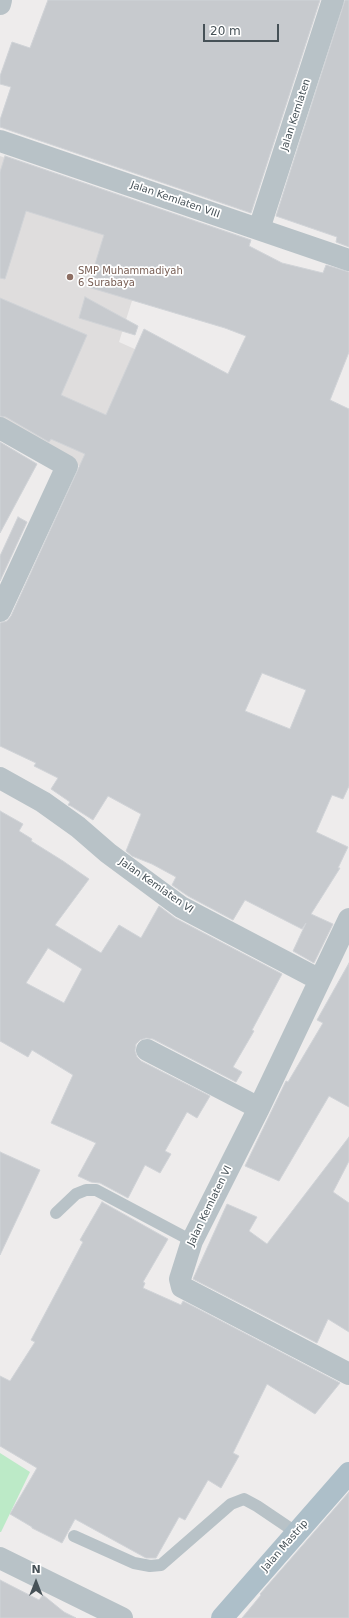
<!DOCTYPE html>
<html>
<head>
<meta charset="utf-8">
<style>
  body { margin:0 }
  #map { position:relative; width:349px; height:1618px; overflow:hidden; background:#eeecec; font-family:"DejaVu Sans",sans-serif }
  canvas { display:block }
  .north { position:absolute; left:16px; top:1562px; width:40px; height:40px; -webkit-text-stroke:3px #fff; paint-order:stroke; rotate:0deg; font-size:11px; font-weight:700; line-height:16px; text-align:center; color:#465157 }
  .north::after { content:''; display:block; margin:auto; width:14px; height:18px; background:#465157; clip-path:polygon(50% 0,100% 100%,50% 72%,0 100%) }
  .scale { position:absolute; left:203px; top:24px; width:76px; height:18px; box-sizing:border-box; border:2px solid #465157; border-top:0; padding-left:5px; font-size:12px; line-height:14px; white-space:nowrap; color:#465157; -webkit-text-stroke:3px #fff; paint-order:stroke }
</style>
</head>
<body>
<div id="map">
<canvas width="349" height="1618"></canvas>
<div class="north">N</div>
<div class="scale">20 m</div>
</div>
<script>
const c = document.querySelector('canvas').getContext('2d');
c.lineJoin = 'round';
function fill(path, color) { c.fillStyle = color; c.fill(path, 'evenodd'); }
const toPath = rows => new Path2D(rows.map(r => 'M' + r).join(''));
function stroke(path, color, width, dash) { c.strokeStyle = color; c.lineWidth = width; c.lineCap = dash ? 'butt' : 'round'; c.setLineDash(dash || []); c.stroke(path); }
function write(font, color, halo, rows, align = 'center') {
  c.font = font + ' "DejaVu Sans",sans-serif'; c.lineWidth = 3.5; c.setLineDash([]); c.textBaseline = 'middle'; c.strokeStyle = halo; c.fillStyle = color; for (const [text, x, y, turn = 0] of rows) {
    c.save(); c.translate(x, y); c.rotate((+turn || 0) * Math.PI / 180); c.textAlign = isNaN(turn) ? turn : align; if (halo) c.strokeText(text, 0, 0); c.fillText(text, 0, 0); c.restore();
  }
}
const education = toPath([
  [0,156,160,212,119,342,157,359,103,478,0,426]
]);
const green = toPath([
  [0,1453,30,1472,1,1532,0,1532]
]);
const building = toPath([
  [48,0,320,0,251,213,0,127,0,120,11,87,0,84,0,76,12,42,30,48,48,0],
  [345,0,349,0,349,247,336,242,337,237,276,216,345,0],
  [5,156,251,240,249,246,282,263,323,273,326,265,349,272,349,352,330,400,349,409,349,786,343,799,332,795,316,832,348,847,338,868,340,868,311,914,333,924,314,963,293,951,306,923,302,929,245,900,233,920,188,896,172,885,176,877,152,864,132,856,126,851,141,814,108,796,93,820,71,806,68,805,70,802,51,789,58,778,34,766,36,763,0,746,0,623,7,621,11,616,85,454,51,439,49,442,6,417,0,416,0,298,87,335,61,395,106,415,144,329,228,374,246,336,225,328,88,287,104,235,26,211,5,279,0,278,0,172,5,156],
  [262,673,306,690,290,729,245,711,262,673],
  [85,297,138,326,135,335,79,318,85,297],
  [0,442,37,464,0,533,0,442],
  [18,517,27,522,0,581,0,556,18,517],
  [0,811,23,824,19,831,32,839,31,841,63,861,89,879,55,925,101,953,119,925,141,938,159,906,175,918,282,974,252,1030,254,1031,233,1067,242,1072,236,1082,153,1039,146,1038,140,1040,136,1044,135,1051,137,1057,141,1061,210,1096,197,1118,187,1112,165,1151,171,1154,160,1173,145,1165,128,1198,100,1183,91,1182,78,1176,96,1143,51,1123,73,1075,32,1050,28,1057,0,1041,0,811],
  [48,948,82,969,64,1003,26,983,48,948],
  [349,963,349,1107,329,1096,279,1181,245,1166,286,1081,288,1082,323,1023,317,1020,349,963],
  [349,1137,349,1161,333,1192,349,1203,349,1332,328,1319,317,1343,193,1279,227,1204,257,1217,249,1231,267,1244,349,1137],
  [0,1152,40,1170,0,1255,0,1152],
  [102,1202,168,1239,143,1282,145,1283,143,1288,181,1305,183,1301,340,1383,315,1414,267,1384,233,1453,239,1456,221,1488,208,1480,185,1520,179,1517,156,1558,146,1558,75,1519,62,1543,32,1528,32,1527,10,1514,37,1468,0,1446,0,1376,10,1381,35,1342,31,1340,83,1242,80,1240,102,1202],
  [349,1492,349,1618,242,1618,261,1595,260,1594,349,1492],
  [0,1580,39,1600,43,1595,64,1612,76,1618,0,1618,0,1580]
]);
const lane = toPath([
  [56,1213,76,1194,86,1190,96,1190,192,1241],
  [74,1536,134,1563,150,1566,161,1565,231,1504,244,1499,257,1506,297,1533]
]);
const street = toPath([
  [0,4,1,0],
  [0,141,349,260],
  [259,229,333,0],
  [0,428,67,466,0,611],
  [0,778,43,802,78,827,108,853,181,907,320,980],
  [349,919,259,1108,192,1241,180,1279,182,1287,349,1374],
  [147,1050,259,1108],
  [0,1558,122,1618]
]);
const primary = toPath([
  [222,1618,349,1473]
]);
const markers = [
  [70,277,4,"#8d6e63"]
];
const streetNames = [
  ["Jalan Kemlaten",296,115,-72],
  ["Jalan Kemlaten VIII",175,200,19],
  ["Jalan Kemlaten VI",156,886,35],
  ["Jalan Kemlaten VI",210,1206,-64],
  ["Jalan Mastrip",285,1546,-49]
];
const educationNames = [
  ["SMP Muhammadiyah",78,271],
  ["6 Surabaya",78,283]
];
fill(education, '#dfdddd');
fill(green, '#bceac7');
fill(building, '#c7cace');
stroke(building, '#d0d3d7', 1);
stroke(lane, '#b8c2c7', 12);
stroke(street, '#b8c2c7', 22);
stroke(primary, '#adbfc9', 22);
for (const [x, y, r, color] of markers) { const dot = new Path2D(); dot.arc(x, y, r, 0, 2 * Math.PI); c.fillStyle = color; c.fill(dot); stroke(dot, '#fff', 1.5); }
write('10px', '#465157', '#fff', streetNames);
write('10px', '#785e54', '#fff', educationNames, 'left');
</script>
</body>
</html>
